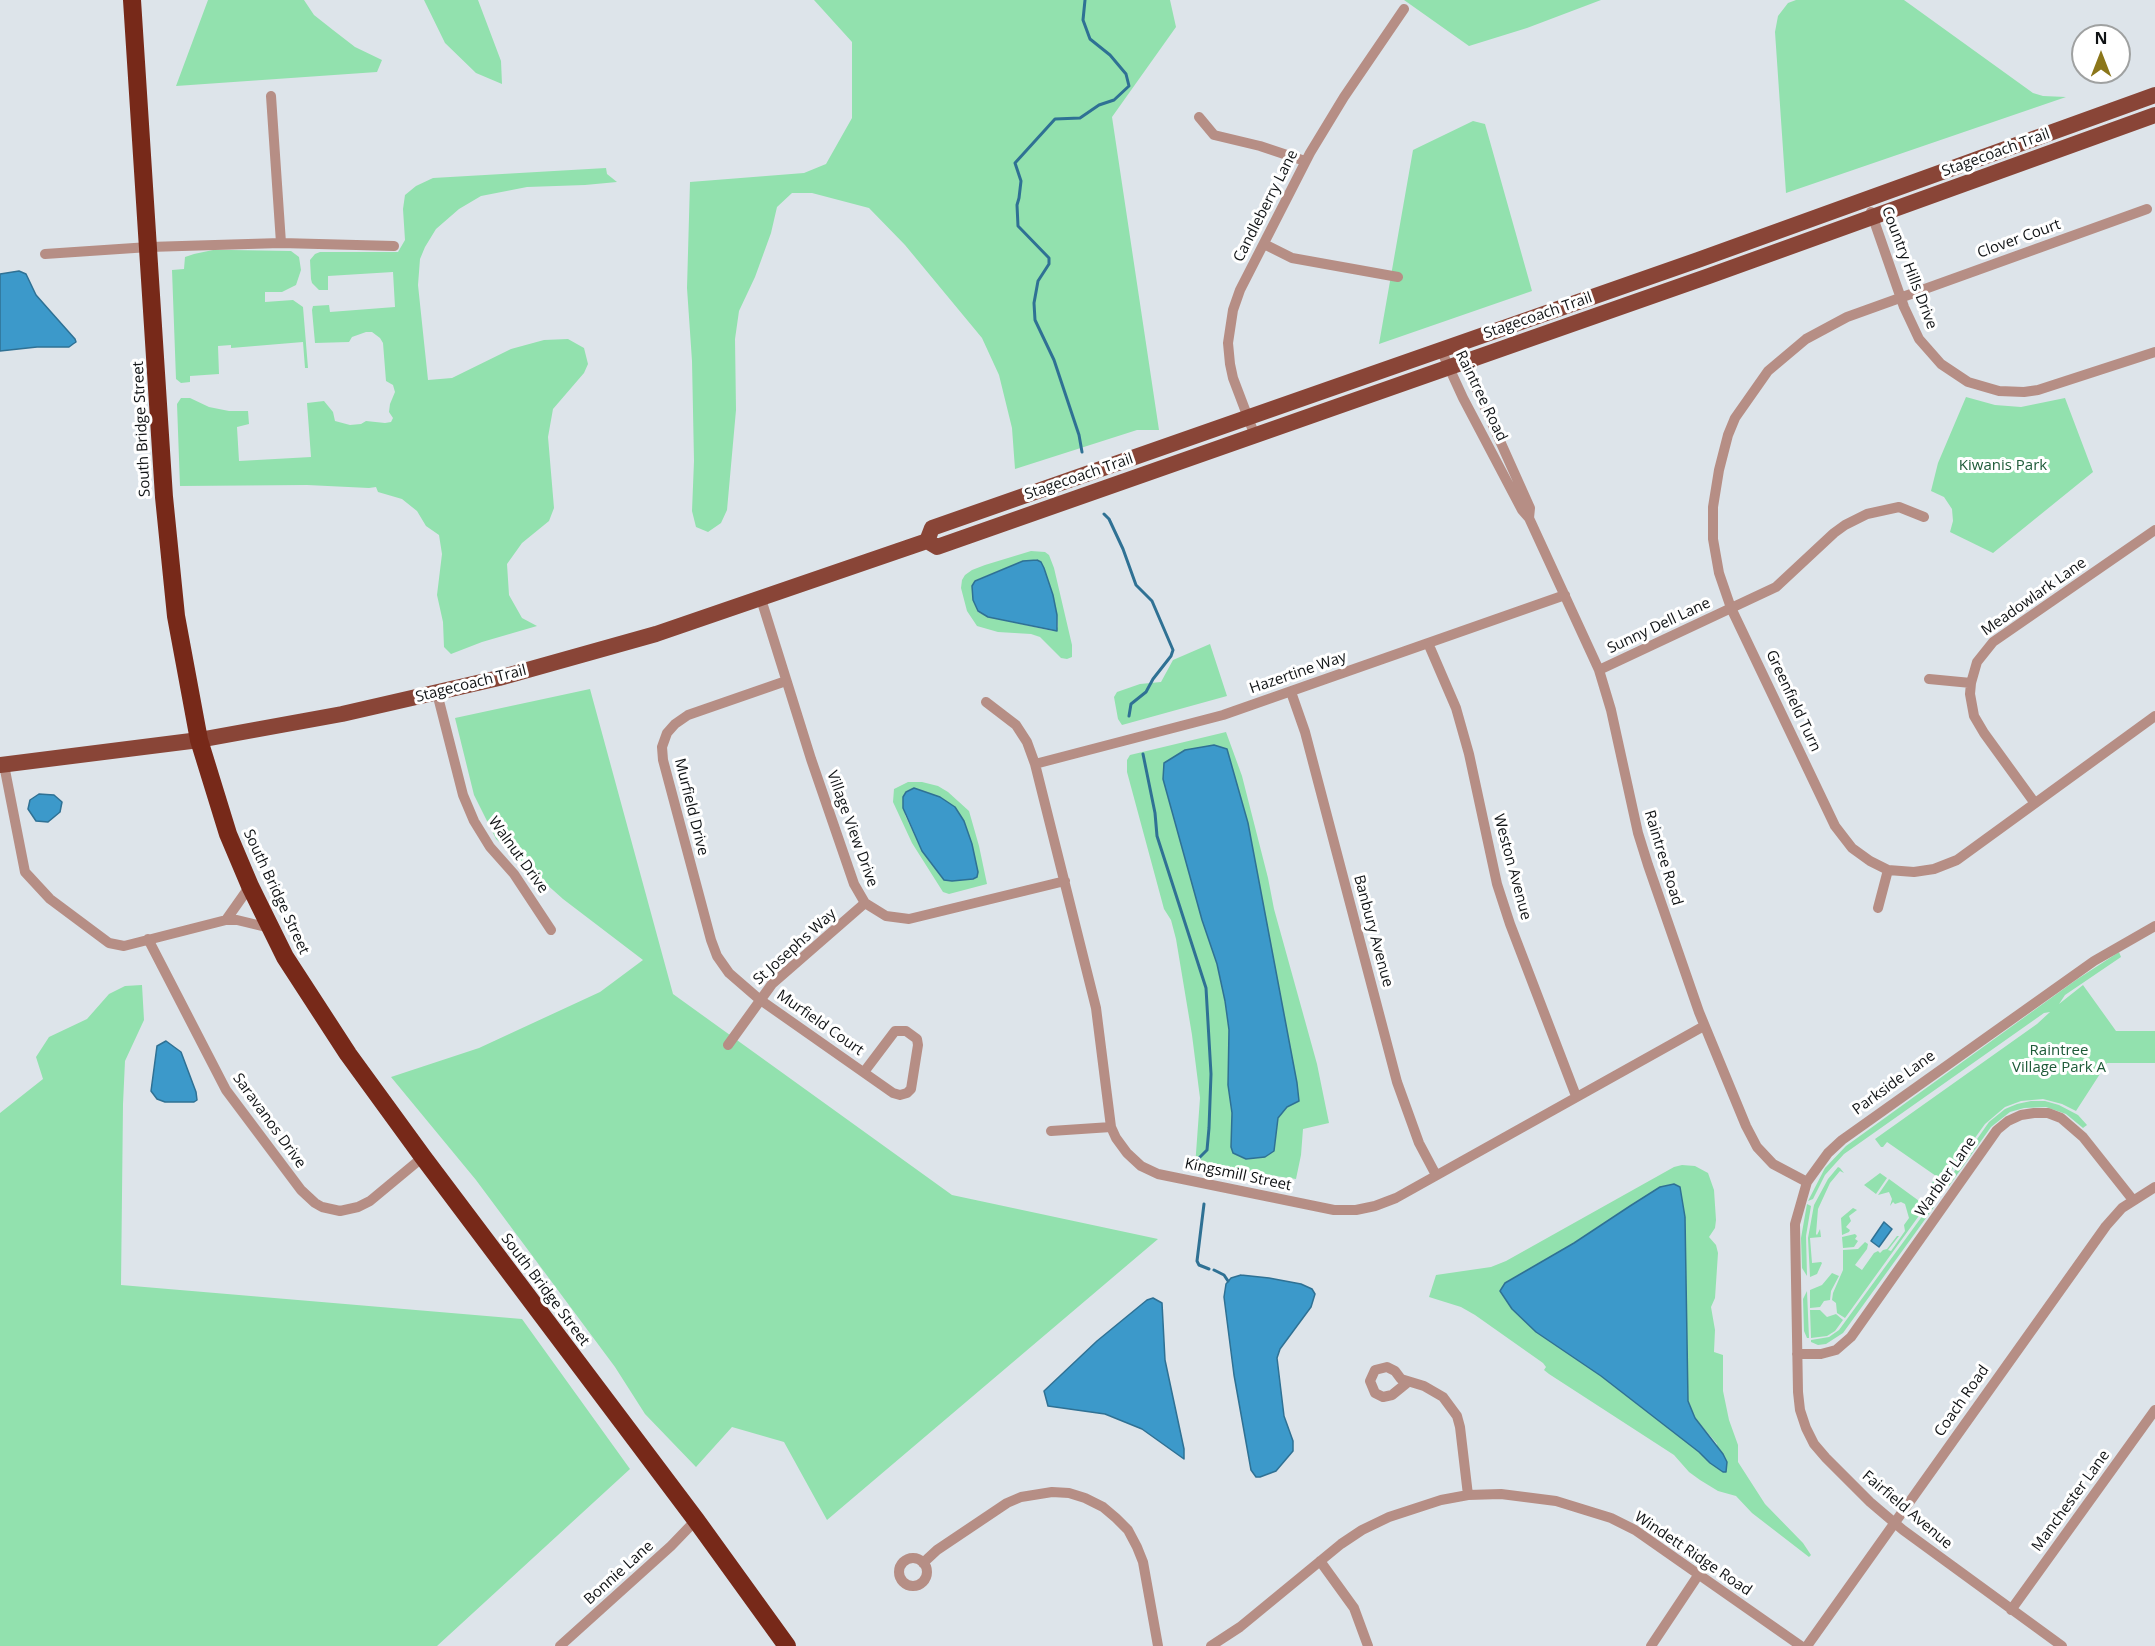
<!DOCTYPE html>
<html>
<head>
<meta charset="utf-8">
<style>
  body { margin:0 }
  #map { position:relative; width:2155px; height:1646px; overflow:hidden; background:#dde4ea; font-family:"Open Sans",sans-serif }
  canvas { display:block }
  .north { position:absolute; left:2071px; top:24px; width:60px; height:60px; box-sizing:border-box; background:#fff; border:2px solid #9fa1a1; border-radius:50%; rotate:0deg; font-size:16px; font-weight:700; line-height:24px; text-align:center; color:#101315 }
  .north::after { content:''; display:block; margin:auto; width:21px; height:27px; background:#8b761a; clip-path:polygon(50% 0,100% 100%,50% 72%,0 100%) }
</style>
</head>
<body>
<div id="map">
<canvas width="2155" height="1646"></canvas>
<div class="north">N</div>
</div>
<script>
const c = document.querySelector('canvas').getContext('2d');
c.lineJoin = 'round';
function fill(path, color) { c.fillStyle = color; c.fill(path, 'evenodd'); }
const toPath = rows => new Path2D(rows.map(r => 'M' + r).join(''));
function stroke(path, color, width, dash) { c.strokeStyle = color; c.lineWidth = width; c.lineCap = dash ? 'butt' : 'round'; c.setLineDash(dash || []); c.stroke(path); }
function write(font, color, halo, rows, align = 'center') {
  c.font = font + ' "Open Sans",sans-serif'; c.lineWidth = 6; c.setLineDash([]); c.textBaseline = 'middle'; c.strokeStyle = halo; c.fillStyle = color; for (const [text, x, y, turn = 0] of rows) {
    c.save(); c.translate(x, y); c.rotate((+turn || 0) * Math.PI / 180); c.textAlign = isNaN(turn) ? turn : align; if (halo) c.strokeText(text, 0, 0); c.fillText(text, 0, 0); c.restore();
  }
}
const green = toPath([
  [208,0,304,0,314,15,333,30,355,47,382,60,377,72,176,86],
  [424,0,478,0,501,61,502,84,476,73,445,43],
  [814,0,1170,0,1176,27,1112,117,1159,430,1137,430,1015,469,1012,428,999,375,982,338,905,245,869,208,812,193,792,193,777,207,771,233,755,277,739,311,735,339,736,410,727,510,721,523,708,532,696,527,692,511,694,461,692,361,687,288,690,182,804,173,826,164,852,118,852,42],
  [1404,0,1601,0,1527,28,1469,46],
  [1796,0,1904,0,2033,93,2043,96,2066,97,1786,193,1775,32,1778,16,1788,3],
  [1473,121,1485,124,1532,291,1379,344,1413,150],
  [606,168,607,174,617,182,585,185,527,187,481,196,459,209,436,229,425,247,420,259,418,285,428,380,452,378,511,349,544,340,568,339,584,348,588,364,584,373,553,409,548,437,554,508,549,521,522,543,507,564,509,595,522,618,537,626,482,642,451,654,444,647,443,622,437,595,442,554,439,535,426,526,417,511,402,499,378,492,376,487,369,488,307,485,180,486,177,404,181,398,190,398,209,407,229,411,248,411,249,424,237,427,239,461,311,457,307,403,324,401,333,412,335,421,350,425,361,424,366,421,385,423,391,422,393,418,389,412,390,404,395,392,393,385,386,381,383,343,380,338,372,332,366,332,352,337,349,342,315,343,312,310,313,306,329,305,330,312,395,307,393,272,328,276,328,290,319,290,312,283,311,279,310,260,315,254,320,252,398,252,405,240,403,209,405,195,416,186,433,178],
  [231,250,291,251,299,257,301,270,296,285,282,292,265,292,265,302,293,300,303,307,308,368,305,368,303,342,231,348,231,345,218,346,219,374,190,376,190,382,181,383,176,379,172,270,184,269,185,257,194,254,213,250],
  [1966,397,1995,405,2021,407,2065,398,2093,472,1993,553,1950,532,1953,521,1952,509,1944,497,1931,491,1938,463],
  [1031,551,1045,552,1049,555,1054,568,1072,645,1072,657,1067,659,1061,658,1040,637,1031,634,998,632,977,626,967,611,961,588,962,580,965,575,972,570,985,565],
  [1023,561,1041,562,1044,568,1057,615,1058,627,1053,631,988,617,978,612,973,600,974,581],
  [1210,644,1227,696,1122,725,1118,719,1114,697,1117,692,1140,684,1161,682,1173,660],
  [590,689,673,994,952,1195,1158,1239,827,1520,784,1442,732,1427,696,1467,645,1414,615,1367,476,1180,391,1077,479,1048,600,992,643,960,563,899,496,839,474,795,455,718],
  [1226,732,1242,776,1268,878,1274,909,1317,1064,1329,1123,1303,1129,1301,1155,1296,1179,1220,1168,1195,1167,1200,1098,1192,1035,1176,939,1171,920,1164,909,1127,772,1127,760,1130,755],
  [1227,749,1248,823,1297,1083,1287,1107,1278,1118,1274,1151,1231,1147,1232,1113,1228,1084,1229,1030,1225,1002,1217,964,1202,920,1163,779],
  [908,782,922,782,938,786,948,792,969,811,979,846,987,884,949,894,943,892,912,843,893,802,894,789],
  [914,788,940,797,944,880,922,851,905,815,903,797],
  [2119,952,2121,957,2065,995,2059,1004,2083,985,2116,1031,2155,1031,2155,1063,2107,1063,2076,1111,2062,1104,2043,1099,2021,1101,2005,1107,1985,1124,1939,1188,1932,1183,1936,1176,1887,1142,1883,1147,1881,1147,1875,1139,2037,1024,2050,1012,2044,1013,1844,1154,1825,1175,1813,1199,1808,1201,1825,1168,1846,1146,2076,980],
  [142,985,144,1020,125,1061,123,1104,121,1285,522,1319,630,1469,437,1646,0,1646,0,1113,43,1079,36,1057,49,1037,87,1019,109,994,125,986],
  [2031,1101,2045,1101,2059,1105,2078,1115,2087,1125,2083,1128,2066,1114,2046,1107,2024,1108,2010,1112,1991,1127,1949,1186,1942,1189,1989,1122,2005,1109,2017,1104],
  [1682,1165,1695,1166,1708,1173,1714,1190,1716,1220,1715,1228,1709,1237,1716,1245,1718,1253,1715,1298,1711,1307,1715,1330,1714,1352,1723,1355,1723,1391,1729,1420,1738,1445,1738,1462,1765,1504,1803,1543,1811,1555,1809,1557,1752,1513,1736,1496,1718,1491,1700,1480,1689,1472,1674,1455,1549,1374,1544,1370,1546,1367,1543,1363,1475,1315,1461,1307,1429,1297,1436,1275,1491,1267,1506,1261,1674,1167],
  [1674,1184,1685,1217,1688,1401,1695,1418,1717,1444,1710,1463,1699,1452,1601,1376,1536,1332,1512,1309,1505,1283,1574,1243,1660,1187],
  [1838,1167,1840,1168,1844,1173,1840,1171,1830,1183,1818,1209,1816,1234,1817,1235,1820,1229,1821,1237,1810,1238,1812,1263,1821,1262,1822,1263,1817,1274,1810,1277,1808,1238,1814,1205,1828,1179],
  [1880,1173,1887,1178,1876,1194,1864,1185],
  [1889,1179,1926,1206,1845,1318,1837,1313,1836,1303,1832,1300,1833,1293,1843,1270,1843,1250,1858,1249,1865,1242,1868,1244,1867,1249,1855,1265,1862,1270,1874,1253,1878,1251,1880,1253,1883,1250,1887,1249,1897,1236,1899,1236,1888,1250,1891,1251,1905,1231,1904,1225,1909,1218,1905,1204,1901,1202,1895,1204,1893,1202,1890,1206,1892,1199,1889,1192,1878,1195],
  [1934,1200,1934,1207,1843,1333,1826,1344,1818,1345,1811,1342,1811,1340,1829,1337,1839,1330],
  [1807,1204,1811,1206,1806,1236,1807,1276,1802,1268,1801,1238],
  [1853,1208,1857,1210,1849,1216,1851,1221,1846,1227,1850,1230,1849,1232,1842,1235,1841,1218],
  [1855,1234,1857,1236,1855,1239,1858,1241,1854,1247,1843,1248,1842,1237],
  [1832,1273,1839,1276,1831,1291,1830,1300,1824,1301,1820,1307,1810,1308,1810,1290,1822,1285],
  [1807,1291,1809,1338,1807,1338,1804,1331,1803,1299],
  [1810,1310,1820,1310,1827,1317,1836,1314,1843,1320,1835,1331,1827,1336,1811,1338]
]);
const water = toPath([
  [19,271,26,274,36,295,51,312,75,339,76,342,73,344,69,347,37,347,0,351,0,274,19,271],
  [1037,560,1041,562,1044,568,1053,595,1057,615,1057,631,988,617,978,611,973,600,972,586,975,581,1023,561,1037,560],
  [1214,745,1227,749,1248,823,1297,1083,1299,1101,1287,1107,1278,1118,1274,1151,1265,1157,1246,1159,1233,1153,1231,1147,1232,1113,1228,1085,1229,1030,1225,1001,1217,964,1202,920,1163,779,1164,763,1185,750,1214,745],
  [914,788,940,797,955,807,964,821,972,844,978,872,977,877,973,879,952,881,944,880,922,851,903,808,903,797,906,792,914,788],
  [39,794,54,795,62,802,60,812,48,822,36,821,28,809,30,800,39,794],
  [166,1041,181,1052,196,1092,197,1100,194,1102,165,1102,157,1099,151,1091,157,1046,166,1041],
  [1674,1184,1680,1187,1685,1217,1688,1401,1695,1418,1723,1454,1727,1462,1726,1472,1723,1472,1710,1463,1699,1452,1601,1376,1536,1332,1512,1309,1500,1291,1505,1283,1574,1243,1630,1206,1660,1187,1674,1184],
  [1884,1222,1892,1229,1879,1247,1871,1241,1884,1222],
  [1241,1275,1269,1278,1301,1284,1312,1289,1315,1294,1311,1307,1280,1349,1277,1358,1284,1416,1293,1441,1293,1451,1276,1471,1260,1477,1256,1477,1251,1470,1234,1375,1224,1297,1226,1284,1231,1278,1241,1275],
  [1153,1298,1162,1303,1165,1360,1184,1449,1184,1459,1142,1429,1105,1414,1048,1406,1044,1391,1097,1341,1147,1300,1153,1298]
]);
const stream = toPath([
  [1082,452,1079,435,1054,360,1035,320,1034,303,1038,281,1049,264,1049,258,1018,226,1017,205,1019,198,1021,181,1015,163,1055,119,1080,118,1099,105,1114,100,1129,86,1126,74,1110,55,1090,39,1083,20,1085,0],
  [1104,514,1109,519,1123,549,1136,585,1152,601,1173,650,1171,656,1153,679,1146,692,1131,704,1129,716],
  [1143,754,1155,813,1157,836,1206,988,1211,1074,1209,1128,1207,1150,1192,1165],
  [1204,1204,1197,1261,1199,1265,1209,1269],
  [1214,1270,1224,1275,1228,1281]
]);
const street = toPath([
  [271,96,281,243],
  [1199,117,1214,135,1260,146,1305,161],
  [2147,209,1847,317,1806,339,1768,371,1735,418,1728,435,1719,470,1713,507,1713,539,1719,573,1731,608,1835,826,1852,848,1870,861,1888,870,1914,872,1934,869,1957,860,2155,716],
  [1871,212,1904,307,1919,339,1941,364,1968,382,1999,391,2024,392,2038,390,2155,352],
  [1264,244,1292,258,1398,277],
  [45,254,149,247,281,243,394,246],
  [1459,343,1470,374,1530,508,1529,518],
  [1441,350,1463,398,1522,510,1529,518,1599,670,1611,710,1638,833,1648,865,1699,1012,1746,1126,1757,1147,1773,1164,1807,1182],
  [1255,436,1233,378,1230,364,1228,343,1233,310,1240,290,1310,153,1344,97,1404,9],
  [761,599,811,759,854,884,865,903,886,916,909,919,1065,881],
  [1428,643,1456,708,1469,754,1497,884,1510,924,1576,1096],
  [1599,670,1776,587,1834,533,1845,525,1867,514,1899,507,1924,517],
  [1929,679,1971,683],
  [786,681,688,715,675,724,667,733,662,747,663,760,711,940,717,956,729,973,759,999,893,1093,900,1095,907,1093,911,1089,918,1045,917,1039,906,1031,895,1031,864,1072],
  [1291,692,1305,732,1397,1082,1419,1143,1436,1175],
  [437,693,463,795,474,821,490,847,514,874,551,930],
  [986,702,1016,725,1027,742,1035,764,1096,1008,1111,1127,1116,1138,1127,1153,1141,1166,1158,1174,1334,1210,1356,1210,1375,1206,1396,1198,1704,1026],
  [1035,764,1223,715,1565,595],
  [4,765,25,872,50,899,109,943,124,946,226,920,237,920,270,928],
  [2034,802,1984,733,1974,716,1970,694,1971,683,1977,662,1993,642,2155,530],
  [1878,908,1888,870],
  [226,920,250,886],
  [148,939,226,1090,301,1190,315,1203,322,1207,340,1211,358,1207,370,1201,423,1157],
  [728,1045,772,984,865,903],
  [1051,1131,1111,1127],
  [1797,1354,1821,1354,1836,1350,1851,1337,1997,1130,2008,1121,2021,1115,2034,1113,2048,1113,2061,1118,2083,1137,2133,1200],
  [1408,1382,1392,1395,1383,1397,1375,1393,1370,1381,1375,1370,1387,1367,1395,1371,1401,1379,1424,1386,1443,1397,1457,1416,1460,1427,1468,1495],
  '899 1572a14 14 0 1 1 28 0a14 14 0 1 1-28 0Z',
  [1320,1561,1354,1608,1368,1646],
  [923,1563,937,1550,1007,1503,1021,1497,1052,1492,1069,1493,1085,1498,1103,1507,1116,1518,1128,1530,1137,1547,1143,1562,1158,1646],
  [2011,1610,2155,1410],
  [560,1646,671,1546,696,1520],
  [1211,1646,1240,1627,1341,1544,1362,1530,1389,1517,1441,1500,1468,1495,1501,1494,1556,1501,1611,1518,1635,1530,1801,1646],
  [1651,1646,1699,1574],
  [1807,1646,2106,1226,2122,1208,2155,1187],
  [2062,1646,1903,1530,1870,1502,1826,1458,1814,1444,1806,1428,1800,1410,1798,1392,1795,1224,1807,1182,1828,1153,1842,1140,2094,961,2155,926]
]);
const primary = toPath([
  [927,541,937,547,1709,276,2155,115],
  [0,765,199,740,342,714,499,678,656,634,927,541,932,528,1698,260,2155,95]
]);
const highway = toPath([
  [132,0,164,497,176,616,199,740,228,834,250,886,285,957,348,1054,423,1157,696,1520,787,1646]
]);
const streetNames = [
  ["Stagecoach Trail",1996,153,-20],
  ["Candleberry Lane",1266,206,-63],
  ["Clover Court",2019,239,-20],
  ["Country Hills Drive",1909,268,69],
  ["Stagecoach Trail",1538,316,-19],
  ["Raintree Road",1481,396,64],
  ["South Bridge Street",142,429,-93],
  ["Stagecoach Trail",1079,477,-19],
  ["Meadowlark Lane",2034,597,-35],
  ["Sunny Dell Lane",1659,626,-25],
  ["Hazertine Way",1298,673,-19],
  ["Stagecoach Trail",471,684,-14],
  ["Greenfield Turn",1793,701,65],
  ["Murfield Drive",691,807,76],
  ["Village View Drive",852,829,70],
  ["Walnut Drive",518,855,54],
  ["Raintree Road",1663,858,73],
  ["Weston Avenue",1512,867,75],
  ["South Bridge Street",276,892,65],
  ["Banbury Avenue",1373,931,75],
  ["St Josephs Way",795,947,-42],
  ["Murfield Court",820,1023,35],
  ["Parkside Lane",1894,1083,-36],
  ["Saravanos Drive",269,1121,54],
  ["Kingsmill Street",1238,1175,12],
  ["Warbler Lane",1946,1177,-55],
  ["South Bridge Street",545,1290,53],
  ["Coach Road",1962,1401,-55],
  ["Manchester Lane",2071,1501,-54],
  ["Fairfield Avenue",1907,1510,40],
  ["Windett Ridge Road",1693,1554,34],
  ["Bonnie Lane",619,1573,-42]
];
const parkNames = [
  ["Kiwanis Park",2003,466],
  ["Raintree",2059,1051],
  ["Village Park A",2059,1068]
];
fill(green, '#92e1ae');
fill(water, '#3c99ca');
stroke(water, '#2f7194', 1.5);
stroke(stream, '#2f7194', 3);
stroke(street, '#b68e85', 10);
stroke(primary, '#894537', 16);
stroke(highway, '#772919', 18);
write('15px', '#101315', '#fff', streetNames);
write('15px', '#1d5a38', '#fff', parkNames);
</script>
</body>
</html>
